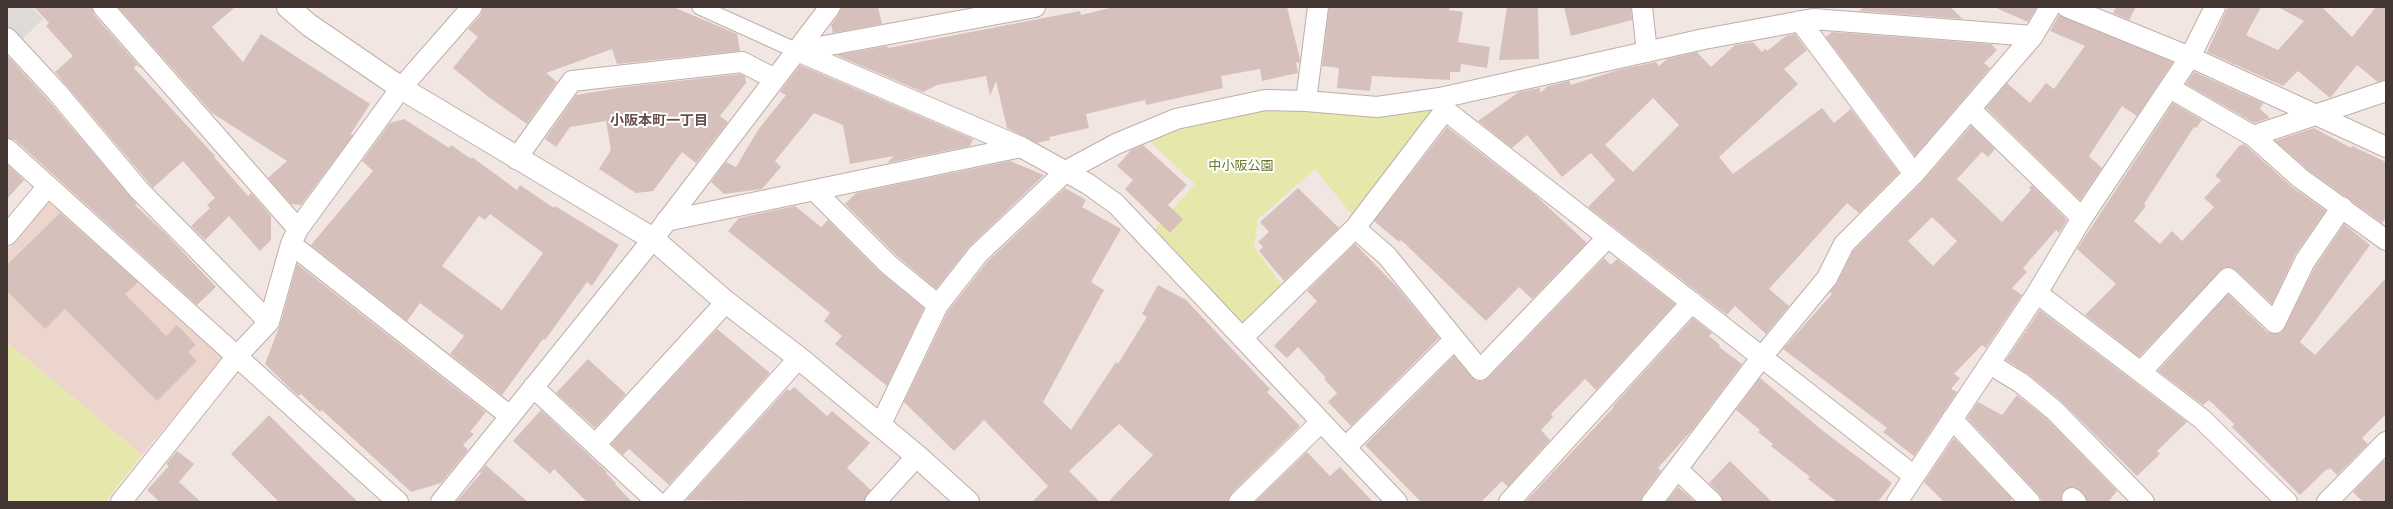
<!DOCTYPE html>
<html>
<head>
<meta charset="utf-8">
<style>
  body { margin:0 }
  #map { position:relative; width:2393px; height:509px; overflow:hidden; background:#f2e6e2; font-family:"Open Sans",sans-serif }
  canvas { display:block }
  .frame { position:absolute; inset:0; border:8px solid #433633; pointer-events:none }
</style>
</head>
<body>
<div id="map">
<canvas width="2393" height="509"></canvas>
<div class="frame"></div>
</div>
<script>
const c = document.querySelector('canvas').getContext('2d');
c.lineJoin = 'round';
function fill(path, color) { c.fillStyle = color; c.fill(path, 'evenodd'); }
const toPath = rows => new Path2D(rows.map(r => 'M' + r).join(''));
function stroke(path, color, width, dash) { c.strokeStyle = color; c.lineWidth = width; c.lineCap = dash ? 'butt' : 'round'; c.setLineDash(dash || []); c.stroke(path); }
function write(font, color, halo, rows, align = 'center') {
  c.font = font + ' "Open Sans","Noto Sans JP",sans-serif'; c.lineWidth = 4; c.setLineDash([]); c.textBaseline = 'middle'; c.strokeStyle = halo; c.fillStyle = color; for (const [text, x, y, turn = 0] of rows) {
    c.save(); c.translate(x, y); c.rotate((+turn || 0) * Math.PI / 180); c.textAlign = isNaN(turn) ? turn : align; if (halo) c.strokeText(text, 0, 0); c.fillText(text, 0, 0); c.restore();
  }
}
const education = toPath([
  [48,201,56,202,221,351,223,358,142,455,7,342,7,251]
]);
const green = toPath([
  [1270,106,1434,108,1353,216,1315,169,1258,219,1254,247,1282,285,1244,324,1155,229,1195,184,1147,139],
  [7,342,142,455,105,502,7,502]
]);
const parking = toPath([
  [7,7,32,7,43,19,17,45,7,34]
]);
const building = toPath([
  [34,7,92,7,94,15,142,69,136,65,134,68,215,156,214,157,248,196,251,193,271,216,271,240,260,251,229,216,205,240,191,226,210,208,207,205,215,198,183,161,153,188,148,182,55,72,73,56,46,26,49,23],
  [118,7,235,7,212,27,243,62,261,34,370,104,350,135,354,134,301,205,291,204,268,178,287,161,212,113],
  [483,7,673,7,737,34,740,51,617,64,612,49,546,73,557,82,527,124,490,98,453,68,478,37,468,29,481,15],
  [841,7,878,7,882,24,833,33,831,25,839,14],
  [1114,7,1287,7,1300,59,1299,63,1296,62,1298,73,1262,81,1260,69,1221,76,1223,88,1146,105,1145,100,1086,114,1089,128,1049,137,1050,140,1037,143,1007,128,996,81,990,96,986,76,937,85,923,92,836,55,887,46,888,48,1080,11,1081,15],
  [1329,7,1450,7,1449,10,1463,12,1458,42,1490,47,1487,68,1461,64,1460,72,1450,72,1450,80,1372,76,1370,91,1337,88,1339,68,1322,66],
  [1507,7,1538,7,1539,59,1499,60],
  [1564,7,1631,7,1632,20,1571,36],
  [1864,7,1950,7,1963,19,1859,11],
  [1994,7,2037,7,2028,22],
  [2116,7,2136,7,2129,20,2113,13],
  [2228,7,2261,7,2246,35,2278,50,2304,21,2278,7,2322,7,2352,37,2376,7,2386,7,2386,80,2378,82,2357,65,2330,98,2298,71,2283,86,2207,52],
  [2059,15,2173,62,2137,116,2122,106,2089,156,2102,168,2080,200,1986,108,2007,83,2030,103,2046,83,2054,89,2085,46,2050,31],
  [1832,32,1991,44,1997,50,1984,63,1990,68,1915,156,1826,37],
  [1795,34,1807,50,1784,69,1798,84,1719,157,1733,174,1822,108,1834,123,1851,109,1899,173,1859,213,1847,203,1769,289,1789,306,1766,334,1735,306,1727,315,1588,207,1615,180,1591,153,1562,177,1527,135,1512,148,1478,121,1519,92,1540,88,1540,93,1548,86,1569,81,1571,85,1618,70,1656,62,1659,66,1667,59,1697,52,1711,67,1735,45,1753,42,1762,52,1765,49,1767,51,1786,36],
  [1653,98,1679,125,1633,172,1605,145],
  [7,55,48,100,137,204,135,205,165,233,216,287,197,305,15,140,7,138],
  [800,65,973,139,970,146,887,163,894,156,850,164,843,125,814,113,775,161,781,167,762,189,724,194,711,182,726,162,736,167,758,130,786,95,780,92],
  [2194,72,2263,103,2260,109,2270,118,2254,123,2186,84],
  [740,74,745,76,746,83,720,116,728,122,696,163,682,152,653,191,636,193,599,169,611,150,606,121,570,127,556,147,545,139,576,95,625,87],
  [2173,103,2202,120,2196,128,2194,127,2144,204,2146,206,2134,221,2160,244,2172,231,2182,241,2214,207,2204,198,2221,180,2215,176,2239,146,2244,144,2292,187,2326,211,2295,255,2272,304,2236,270,2224,267,2139,357,2085,315,2116,284,2077,249],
  [404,119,449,148,451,145,471,159,472,157,517,190,520,185,554,208,555,206,619,245,592,286,587,282,545,340,543,339,502,395,450,354,464,336,420,303,407,321,311,245,373,171,362,161,390,123],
  [490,214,543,253,502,310,442,266,479,216,485,220],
  [1971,126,1995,149,1988,157,1982,152,1957,179,2002,222,2031,190,2029,188,2032,185,2067,220,2059,233,2056,230,2023,268,2027,272,2012,288,2022,295,1986,348,1982,345,1954,374,1960,378,1951,389,1957,392,1914,456,1883,432,1887,428,1783,349,1832,294,1830,292,1837,283,1853,251,1922,182],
  [1932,217,1957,241,1933,266,1908,241],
  [1447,127,1534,194,1587,243,1532,299,1519,287,1486,321,1401,240,1399,242,1374,221],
  [2314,128,2351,148,2352,146,2386,162,2386,218,2382,223,2307,169,2275,141],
  [1143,145,1187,185,1168,205,1183,219,1170,233,1125,189,1133,180,1117,166,1131,150],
  [1010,161,1044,175,970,246,936,289,896,255,845,204,856,193],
  [7,164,24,180,7,199],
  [1065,188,1086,200,1082,207,1121,229,1091,282,1104,290,1043,402,1071,430,1116,362,1118,364,1147,317,1142,314,1158,285,1186,300,1270,389,1267,392,1300,426,1231,494,1228,502,1108,502,1153,455,1119,424,1069,471,1100,502,1032,502,1048,486,984,420,954,451,904,402,948,311,987,262],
  [1298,188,1339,228,1284,281,1259,251,1263,247,1258,242,1269,232,1260,222],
  [795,206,821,227,828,220,880,272,924,308,887,386,835,344,842,336,824,321,830,313,728,231,739,218],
  [60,213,138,282,125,294,166,336,177,325,196,345,188,352,197,361,157,401,65,309,45,329,7,291,7,265],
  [2344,224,2370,245,2300,342,2315,355,2386,278,2386,414,2362,438,2368,444,2337,475,2330,468,2329,470,2327,469,2300,495,2232,427,2234,424,2209,400,2203,405,2158,371,2228,294,2267,332,2277,334,2282,332,2315,267],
  [1355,244,1398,288,1439,338,1351,426,1328,402,1337,393,1324,379,1326,378,1298,347,1287,358,1274,346,1317,301,1307,291],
  [1604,258,1611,265,1617,259,1675,304,1596,390,1585,379,1551,414,1553,417,1541,430,1550,440,1508,487,1502,481,1481,502,1421,502,1365,445,1454,356,1476,381,1482,381,1488,378],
  [297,264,486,412,470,432,474,434,463,445,468,450,441,483,411,492,322,410,320,412,301,394,298,396,265,364,280,325],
  [2040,310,2187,422,2157,451,2160,454,2137,476,2061,401,2028,374,2006,360],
  [1693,318,1712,333,1709,336,1720,345,1719,347,1742,364,1693,429,1658,468,1661,471,1643,495,1641,502,1525,502,1614,407,1613,406],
  [717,329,770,373,669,485,629,449,623,455,611,444],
  [588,359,626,394,595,428,556,393],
  [1760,378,1823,431,1892,483,1878,502,1837,502,1808,479,1810,477,1771,446,1773,444,1758,432,1760,430,1736,410],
  [794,387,827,416,832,411,870,443,847,468,871,490,864,502,686,500,787,389,790,391],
  [2017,395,2046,418,2117,491,2108,502,2087,502,2084,494,2075,487,2064,490,2061,495,2061,502,2043,502,2038,494,1967,418,1978,402,2002,415],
  [541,410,607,472,606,473,616,483,615,484,632,502,587,502,554,469,550,474,513,441],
  [269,415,309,455,358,502,279,502,231,454],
  [1954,438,2012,499,2009,502,1944,502,1924,482],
  [177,451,194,464,179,482,201,502,160,502,147,490,169,466,166,464],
  [1307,452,1330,476,1340,467,1373,502,1255,502],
  [2384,460,2386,462,2386,502,2363,502,2353,492],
  [1730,461,1772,502,1723,502,1720,494,1709,483],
  [486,465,491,470,528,502,456,502,482,472,479,473],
  [1678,487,1692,499,1695,502,1666,502]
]);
const pedestrian = toPath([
  [700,7,797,51]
]);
const minor = toPath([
  [103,7,298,229],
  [1642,7,1647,52],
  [2067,7,2190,57,2386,147],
  [1800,21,1914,174],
  [7,38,57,92,139,190,269,322],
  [797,51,1021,147,1088,184,1116,204,1397,502],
  [797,51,1035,7],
  [2170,88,2253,136,2300,178,2386,240],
  [1440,98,1445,110,1914,476],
  [1306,101,1318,7],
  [1970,109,2082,218],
  [2253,136,2386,91],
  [7,149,398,502],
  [516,159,572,81,742,62,775,79],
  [814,190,888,264,938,305],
  [666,221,1021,147],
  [1355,228,1387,256,1480,370,1608,237],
  [7,235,48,186],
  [291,244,510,416],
  [2037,293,2202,419,2287,502],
  [1242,338,1355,228,1445,110],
  [1990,364,2021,383,2054,410,2144,502],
  [2141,372,2228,278,2275,323,2305,261,2342,207],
  [533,387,657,502],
  [1952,419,2030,502],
  [880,426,938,305,978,254,1066,171,1116,144,1176,119,1265,100,1306,101,1377,107,1440,98,1704,39,1813,19,2033,36],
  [595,445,726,302],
  [1346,447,1455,339],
  [1677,469,1712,502],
  [2072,498,2076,502],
  [121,502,237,356,269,322,291,244,298,229,401,88,472,7],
  [441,502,653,239,830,7],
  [669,502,799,358],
  [875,502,917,456],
  [1239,502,1321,422],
  [1509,502,1692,302],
  [1652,502,1761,358,1827,278,1844,244,1914,174,2033,36,2050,7],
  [1897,502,2037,293,2082,218,2190,57,2215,7],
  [2327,502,2386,442]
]);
const tertiary = toPath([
  [288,7,309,25,401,88,653,239,726,302,799,358,917,456,968,502]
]);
const parkNames = [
  ["中小阪公園",1241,166]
];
const neighbourhoodNames = [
  ["小阪本町一丁目",659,121]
];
fill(education, '#ebd5cc');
fill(green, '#e6e7aa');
fill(parking, '#dfd9d8');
fill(building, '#d6c0bb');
stroke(pedestrian, '#c0aea8', 17);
stroke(minor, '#c0aea8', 22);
stroke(tertiary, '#c0aea8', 24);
stroke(pedestrian, '#fff', 15);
stroke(minor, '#fff', 20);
stroke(tertiary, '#fff', 22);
write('13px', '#667526', '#fff', parkNames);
write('bold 14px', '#664f4a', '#fff', neighbourhoodNames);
</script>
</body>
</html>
